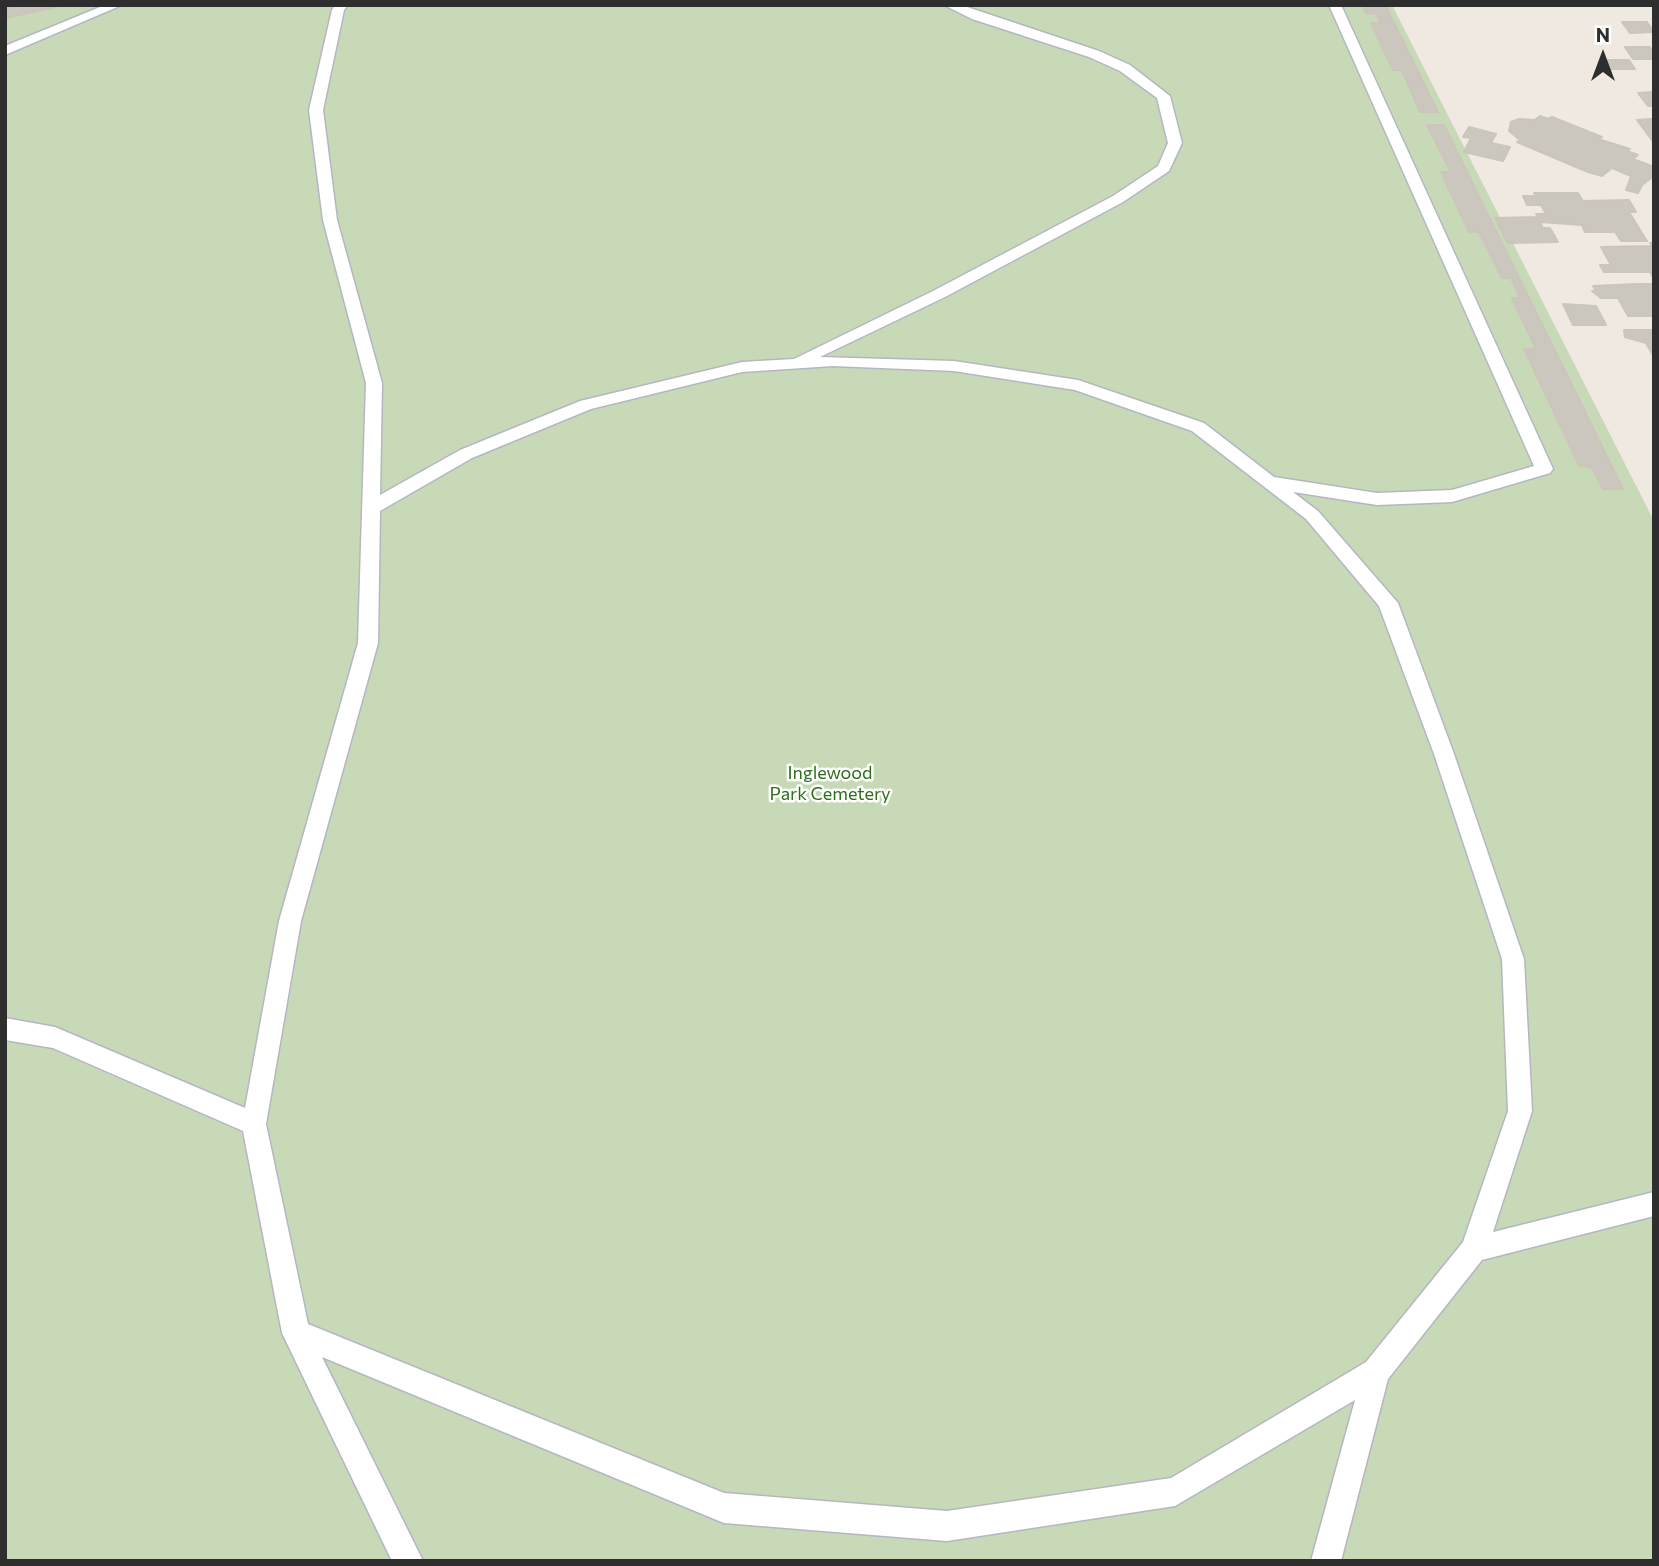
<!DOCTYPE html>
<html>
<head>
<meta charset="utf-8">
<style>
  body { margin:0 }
  #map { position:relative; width:1659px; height:1566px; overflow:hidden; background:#efe9e1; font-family:Commissioner,sans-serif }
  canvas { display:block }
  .frame { position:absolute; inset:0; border:7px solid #2e2e2e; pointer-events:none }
  .north { position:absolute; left:1568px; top:21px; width:70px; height:70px; -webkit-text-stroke:5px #fff; paint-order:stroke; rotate:0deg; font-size:19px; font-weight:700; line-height:28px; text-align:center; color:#2e2e2e }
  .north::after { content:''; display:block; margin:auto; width:24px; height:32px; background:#2e2e2e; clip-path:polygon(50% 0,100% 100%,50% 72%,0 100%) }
</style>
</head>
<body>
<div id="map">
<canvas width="1659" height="1566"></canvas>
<div class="frame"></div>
<div class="north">N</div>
</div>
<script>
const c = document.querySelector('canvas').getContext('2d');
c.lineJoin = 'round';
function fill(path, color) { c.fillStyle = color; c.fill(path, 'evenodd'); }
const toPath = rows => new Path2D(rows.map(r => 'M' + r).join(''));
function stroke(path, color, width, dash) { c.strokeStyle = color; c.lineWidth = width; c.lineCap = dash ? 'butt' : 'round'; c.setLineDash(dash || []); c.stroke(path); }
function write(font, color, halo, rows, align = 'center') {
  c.font = font + ' Commissioner,sans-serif'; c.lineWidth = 5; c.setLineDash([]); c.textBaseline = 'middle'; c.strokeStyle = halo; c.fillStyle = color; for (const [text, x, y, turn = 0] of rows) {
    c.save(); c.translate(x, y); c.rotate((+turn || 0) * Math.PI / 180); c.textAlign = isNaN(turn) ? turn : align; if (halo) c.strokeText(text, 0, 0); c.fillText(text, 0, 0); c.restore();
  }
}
const cemetery = toPath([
  [5,5,1392,5,1654,521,1654,1561,5,1561]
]);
const building = toPath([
  [16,5,55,5,56,7,5,18,5,8,16,5],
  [1362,5,1385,5,1438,112,1420,112,1402,70,1393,70,1371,23,1381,23,1377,14,1366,13,1362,5],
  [1622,22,1647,22,1654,32,1630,33,1622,22],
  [1625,47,1650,47,1654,59,1633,59,1625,47],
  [1602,60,1629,60,1635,69,1608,69,1602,60],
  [1652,92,1654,92,1654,106,1648,106,1638,93,1652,92],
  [1540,116,1548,119,1552,117,1602,137,1598,139,1630,149,1627,151,1638,155,1633,159,1654,167,1654,176,1642,185,1638,193,1626,190,1631,176,1612,168,1602,176,1588,172,1517,142,1520,140,1509,131,1511,122,1519,119,1535,120,1540,116],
  [1651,119,1654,119,1654,143,1637,120,1651,119],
  [1427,125,1444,125,1623,489,1603,489,1592,468,1579,465,1524,349,1536,349,1512,298,1520,298,1511,278,1502,278,1479,232,1469,232,1441,172,1451,172,1427,125],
  [1469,127,1496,134,1491,143,1510,147,1503,161,1464,152,1471,138,1463,137,1469,127],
  [1534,193,1578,193,1583,201,1629,200,1636,212,1629,212,1647,241,1621,241,1615,232,1585,232,1582,225,1541,222,1536,214,1546,214,1541,205,1527,205,1523,196,1536,196,1534,193],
  [1537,217,1543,228,1550,228,1558,242,1508,243,1495,218,1537,217],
  [1650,243,1654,243,1654,279,1650,272,1604,272,1600,265,1611,265,1601,247,1652,246,1650,243],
  [1638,284,1654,284,1654,316,1628,316,1618,298,1601,298,1592,291,1596,291,1593,286,1638,284],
  [1563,304,1596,306,1606,325,1573,325,1563,304],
  [1624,330,1654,330,1654,357,1646,343,1625,337,1624,330]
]);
const lane = toPath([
  [105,5,122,5,5,55,5,46,105,5],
  [335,5,348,5,344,10,323,110,337,220,382,383,380,495,460,450,580,401,742,362,794,359,933,291,1113,196,1158,166,1168,143,1157,98,1120,71,1089,57,972,19,944,5,961,5,1099,51,1130,65,1170,96,1182,143,1169,171,1123,202,945,297,820,357,954,361,1078,380,1204,423,1274,477,1377,493,1452,490,1534,466,1329,5,1341,5,1553,469,1550,473,1452,502,1377,505,1293,492,1318,511,1398,603,1454,754,1524,959,1532,1111,1493,1232,1654,1192,1654,1216,1482,1260,1388,1379,1341,1561,1311,1561,1355,1400,1175,1506,947,1541,724,1523,322,1357,423,1561,392,1561,282,1333,243,1131,53,1048,5,1040,5,1018,55,1027,245,1108,279,921,358,643,366,383,323,220,309,110,332,10,335,5],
  [833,366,954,371,1075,390,1192,431,1306,519,1379,606,1434,754,1502,959,1508,1111,1463,1242,1366,1362,1171,1478,947,1511,724,1493,308,1324,266,1124,301,921,378,643,380,511,472,458,591,409,742,372,833,366]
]);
const parkNames = [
  ["Inglewood",830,773],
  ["Park Cemetery",830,794]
];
fill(cemetery, '#c8d9b8');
fill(building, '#cbc7bf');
stroke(building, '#cbc5ba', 2);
stroke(lane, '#b4b7c1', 3);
fill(lane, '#fff');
write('18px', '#2c6e1b', '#fff', parkNames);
</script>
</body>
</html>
